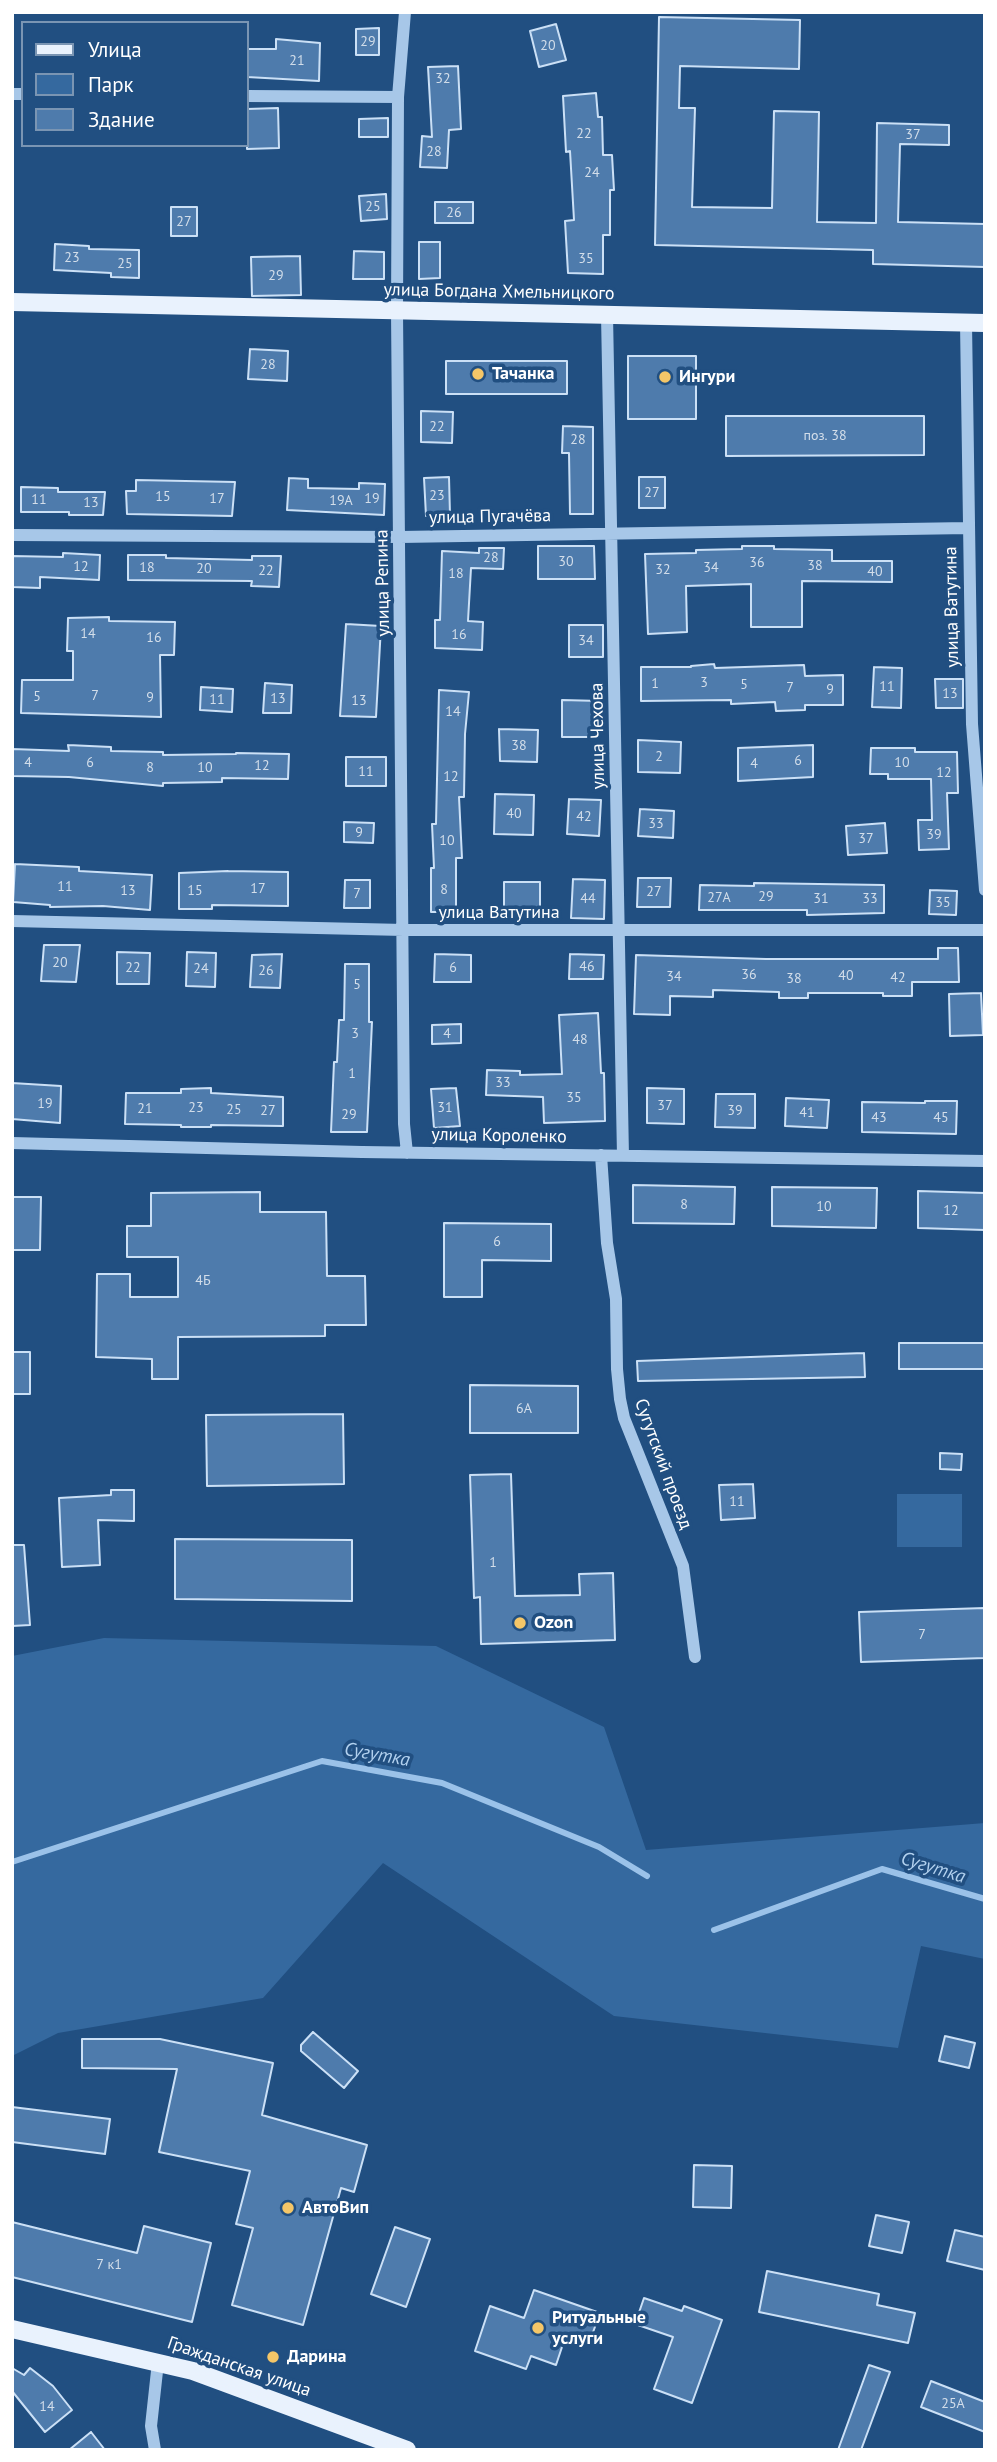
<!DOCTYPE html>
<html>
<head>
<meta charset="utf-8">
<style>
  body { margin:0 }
  #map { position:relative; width:997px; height:2462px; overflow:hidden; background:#214f81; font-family:"PT Sans",sans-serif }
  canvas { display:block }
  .frame { position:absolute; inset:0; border:14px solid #fff; pointer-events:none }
  .legend { position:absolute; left:21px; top:21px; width:228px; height:126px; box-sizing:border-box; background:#214f81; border:2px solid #7a95b3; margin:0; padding:9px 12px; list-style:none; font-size:21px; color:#fff }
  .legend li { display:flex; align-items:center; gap:14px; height:35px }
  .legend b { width:35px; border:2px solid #7a95b3 }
</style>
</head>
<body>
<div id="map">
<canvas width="997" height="2462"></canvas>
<div class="frame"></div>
<ul class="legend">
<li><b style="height:9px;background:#e9f2fd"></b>Улица</li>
<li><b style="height:19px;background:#35699f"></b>Парк</li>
<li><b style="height:19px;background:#4e7bac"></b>Здание</li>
</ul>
</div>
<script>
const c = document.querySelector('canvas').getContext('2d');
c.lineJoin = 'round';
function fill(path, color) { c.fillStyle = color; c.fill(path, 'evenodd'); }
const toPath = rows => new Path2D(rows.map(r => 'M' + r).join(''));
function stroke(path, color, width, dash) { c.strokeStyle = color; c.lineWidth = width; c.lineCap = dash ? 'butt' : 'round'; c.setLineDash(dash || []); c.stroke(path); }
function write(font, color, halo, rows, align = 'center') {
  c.font = font + ' "PT Sans",sans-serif'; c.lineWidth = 7; c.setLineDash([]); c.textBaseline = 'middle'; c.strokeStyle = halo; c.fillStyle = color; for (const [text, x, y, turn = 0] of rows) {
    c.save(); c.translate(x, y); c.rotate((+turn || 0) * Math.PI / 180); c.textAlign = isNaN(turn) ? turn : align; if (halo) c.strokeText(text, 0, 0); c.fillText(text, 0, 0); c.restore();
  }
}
const green = toPath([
  [897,1494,962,1494,962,1547,897,1547],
  [104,1638,436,1646,604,1727,646,1850,985,1823,985,1959,921,1946,898,2048,614,2016,383,1863,263,1998,58,2033,12,2056,12,1656]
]);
const stream = toPath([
  [12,1862,322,1761,442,1783,599,1847,647,1876],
  [714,1930,882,1869,985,1899]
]);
const building = toPath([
  [659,17,800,20,799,69,680,66,679,108,695,108,692,207,772,208,774,111,819,112,817,222,876,223,877,123,949,125,949,145,900,144,898,222,985,224,985,267,873,264,873,250,655,245,659,17],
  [556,24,566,60,539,67,530,31,556,24],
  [379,28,379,55,356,55,356,29,379,28],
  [276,39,320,43,319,81,247,77,247,49,276,49,276,39],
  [458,66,461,129,449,130,447,168,420,167,422,136,432,137,428,67,458,66],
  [596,93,598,117,602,117,603,155,612,155,614,190,610,190,610,235,603,235,603,274,568,273,565,221,574,220,570,151,566,152,563,96,596,93],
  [278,108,279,148,247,149,247,109,278,108],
  [388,118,388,137,359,137,359,119,388,118],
  [386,194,387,219,361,221,359,196,386,194],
  [435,202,473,202,473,223,435,223,435,202],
  [171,207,197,207,197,236,171,236,171,207],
  [419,242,440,242,440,278,419,279,419,242],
  [55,244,89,246,89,249,139,250,139,278,111,277,111,273,54,270,55,244],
  [354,251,384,252,384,279,353,279,354,251],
  [300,256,301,295,252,296,251,257,300,256],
  [250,349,288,351,287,381,248,379,250,349],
  [628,356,696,356,696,419,628,419,628,356],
  [446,361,567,361,567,394,446,394,446,361],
  [421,411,453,412,452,443,421,442,421,411],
  [726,416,924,416,924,455,726,456,726,416],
  [563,426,593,427,593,514,570,514,569,453,562,453,563,426],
  [449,477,450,515,426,516,424,478,449,477],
  [639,477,665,477,665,508,639,508,639,477],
  [289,478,308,479,308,488,359,489,359,483,385,484,384,515,287,510,289,478],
  [136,480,235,482,232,516,127,514,126,491,136,491,136,480],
  [21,487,58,488,58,492,105,492,103,515,69,515,69,512,21,512,21,487],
  [538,546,594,546,595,579,538,579,538,546],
  [742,546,774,546,774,549,832,550,832,561,892,561,892,582,802,581,802,627,751,627,751,584,686,586,687,632,648,634,645,554,696,553,696,550,742,549,742,546],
  [479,548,504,548,503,569,471,568,468,621,483,622,482,650,435,648,435,620,440,620,442,551,479,553,479,548],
  [63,553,100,555,99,580,40,577,40,588,12,587,12,556,63,557,63,553],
  [128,555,166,555,166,558,252,560,252,556,281,556,279,587,251,586,252,581,128,580,128,555],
  [109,617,109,621,175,622,174,655,160,655,161,717,21,713,22,680,73,680,73,651,67,651,68,618,109,617],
  [346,624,381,626,376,717,340,716,346,624],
  [569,625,603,625,603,657,569,657,569,625],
  [714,664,715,668,804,665,805,676,843,675,843,705,805,705,805,710,776,711,775,702,731,704,731,700,641,701,641,667,691,667,691,666,714,664],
  [874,667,902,668,901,708,872,707,874,667],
  [935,679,963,679,963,708,936,708,935,679],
  [265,683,292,685,291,713,263,713,265,683],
  [201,687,233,689,232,712,200,710,201,687],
  [439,690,469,692,465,734,464,797,459,797,462,858,456,858,456,912,431,912,431,868,434,868,432,824,436,824,439,690],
  [562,700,600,701,599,737,562,737,562,700],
  [499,729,538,730,537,762,500,761,499,729],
  [638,740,681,742,680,773,638,772,638,740],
  [68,745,111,747,111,751,163,752,163,755,236,754,236,753,289,754,288,779,222,778,222,782,163,783,163,786,69,777,12,776,12,749,69,751,68,745],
  [813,745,813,777,738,781,738,748,813,745],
  [871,748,915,748,915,752,957,752,958,793,947,793,949,849,919,850,918,820,932,820,931,779,888,779,888,774,870,774,871,748],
  [346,757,386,757,386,786,346,786,346,757],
  [495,794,534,795,533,835,494,834,495,794],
  [569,799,601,800,599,836,567,834,569,799],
  [640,809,674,811,673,838,638,836,640,809],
  [344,822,374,823,373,843,344,842,344,822],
  [885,823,887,853,848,855,846,826,885,823],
  [15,864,79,867,79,871,152,875,150,910,103,906,50,907,50,905,13,902,15,864],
  [228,871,288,872,288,906,212,905,212,909,179,909,179,873,228,871],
  [638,878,671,878,670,907,637,907,638,878],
  [573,879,605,880,604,919,571,918,573,879],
  [345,880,370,880,370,908,344,908,345,880],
  [504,882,540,882,540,917,504,917,504,882],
  [754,883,884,885,884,913,807,915,807,910,699,910,700,885,754,886,754,883],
  [930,890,957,891,956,915,929,914,930,890],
  [44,945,80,945,76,982,41,981,44,945],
  [938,948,958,948,959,982,912,982,912,996,883,996,883,993,808,993,808,998,779,998,779,992,713,990,713,997,670,996,670,1015,634,1014,636,955,766,959,938,959,938,948],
  [117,952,150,953,149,984,117,984,117,952],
  [187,952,216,953,215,987,186,986,187,952],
  [282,954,280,988,250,987,252,955,282,954],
  [435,954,471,955,471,982,434,982,435,954],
  [570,954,604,955,603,979,569,979,570,954],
  [345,964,369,964,369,1022,372,1022,367,1132,331,1132,334,1062,337,1062,339,1020,344,1020,345,964],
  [981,993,983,1035,950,1036,949,994,981,993],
  [598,1013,601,1073,604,1073,605,1121,544,1123,543,1097,486,1095,487,1070,520,1071,520,1075,562,1074,559,1015,598,1013],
  [461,1024,461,1043,432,1044,432,1025,461,1024],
  [12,1083,61,1086,60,1123,12,1119,12,1083],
  [211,1088,211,1093,283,1097,283,1126,211,1125,211,1127,181,1127,181,1125,125,1124,126,1093,181,1093,181,1089,211,1088],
  [456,1088,460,1126,434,1128,431,1089,456,1088],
  [647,1088,684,1089,684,1124,647,1123,647,1088],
  [716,1094,755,1094,755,1128,715,1127,716,1094],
  [786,1098,829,1100,827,1128,785,1126,786,1098],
  [925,1101,957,1101,956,1134,862,1132,862,1102,925,1103,925,1101],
  [633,1185,735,1187,734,1224,633,1223,633,1185],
  [772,1187,877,1188,876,1228,772,1226,772,1187],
  [918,1191,985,1193,985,1230,918,1228,918,1191],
  [260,1192,260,1212,326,1212,327,1276,365,1276,366,1325,325,1325,325,1336,178,1337,178,1379,152,1379,152,1359,96,1357,97,1274,130,1274,130,1297,178,1297,178,1257,127,1257,127,1226,151,1226,151,1193,260,1192],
  [12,1197,41,1197,40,1250,12,1250,12,1197],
  [444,1223,551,1224,551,1261,482,1260,482,1297,444,1297,444,1223],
  [899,1343,985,1343,985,1369,899,1369,899,1343],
  [12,1352,30,1352,30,1394,12,1394,12,1352],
  [864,1353,865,1377,638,1381,637,1361,864,1353],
  [470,1385,578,1386,578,1433,470,1433,470,1385],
  [343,1414,344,1484,207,1486,206,1415,343,1414],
  [940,1453,962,1454,961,1470,940,1469,940,1453],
  [511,1474,515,1596,580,1595,579,1574,613,1573,615,1640,481,1644,480,1597,474,1598,470,1475,511,1474],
  [753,1484,755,1518,721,1520,719,1485,753,1484],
  [111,1490,134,1490,134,1521,98,1520,100,1565,62,1567,59,1498,111,1495,111,1490],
  [175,1539,352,1540,352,1601,175,1599,175,1539],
  [12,1545,24,1545,30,1625,12,1626,12,1545],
  [985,1608,985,1658,861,1662,859,1612,985,1608],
  [313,2032,358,2071,344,2088,301,2051,301,2045,313,2032],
  [945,2036,975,2043,969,2068,939,2061,945,2036],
  [82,2039,160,2039,273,2063,262,2115,367,2145,354,2192,341,2188,303,2325,232,2305,253,2228,236,2224,250,2171,159,2152,177,2069,82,2068,82,2039],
  [12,2107,110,2119,105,2154,12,2142,12,2107],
  [694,2165,732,2166,731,2208,693,2207,694,2165],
  [876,2215,909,2222,902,2253,869,2246,876,2215],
  [12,2222,137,2253,144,2226,211,2243,192,2322,12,2277,12,2222],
  [395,2227,430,2239,406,2307,371,2294,395,2227],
  [955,2230,985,2237,985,2270,947,2261,955,2230],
  [767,2271,879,2294,877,2305,915,2313,908,2343,759,2312,767,2271],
  [534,2290,600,2313,588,2346,565,2338,556,2365,531,2356,526,2369,475,2351,490,2306,524,2318,534,2290],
  [644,2298,682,2311,684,2306,722,2320,692,2403,654,2389,673,2337,635,2324,644,2298],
  [869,2365,890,2372,861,2450,838,2450,869,2365],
  [12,2368,24,2375,30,2368,53,2386,72,2410,45,2432,12,2391,12,2368],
  [931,2381,985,2402,985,2432,921,2407,931,2381],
  [91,2432,105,2450,69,2450,91,2432]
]);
const minor = toPath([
  [405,12,398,97,397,311,404,1124,407,1153],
  [12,94,23,94],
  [247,96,398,97],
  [607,315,623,1156],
  [966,323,972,724,985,890],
  [12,535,400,537,968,528],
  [12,921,404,930,985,930],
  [12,1143,362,1152,985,1161],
  [601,1155,607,1243,616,1299,617,1369,620,1399,624,1418,683,1566,695,1657],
  [155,2450,151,2426,158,2362]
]);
const major = toPath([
  [12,302,985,323],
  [12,2329,193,2371,407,2450]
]);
const markers = [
  [478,374,7,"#f4c668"],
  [665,377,7,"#f4c668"],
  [520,1623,7,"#f4c668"],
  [288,2208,7,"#f4c668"],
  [538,2328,7,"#f4c668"],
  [273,2357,7,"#f4c668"]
];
const numberNames = [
  ["29",368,42],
  ["20",548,46],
  ["21",297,61],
  ["32",443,79],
  ["22",584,134],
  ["37",913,135],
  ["28",434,152],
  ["24",592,173],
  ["25",373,207],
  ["26",454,213],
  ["27",184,222],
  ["23",72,258],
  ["35",586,259],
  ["25",125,264],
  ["29",276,276],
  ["28",268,365],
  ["22",437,427],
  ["поз. 38",825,436],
  ["28",578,440],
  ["27",652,493],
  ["23",437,496],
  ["15",163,497],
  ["17",217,499],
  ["19",372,499],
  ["11",39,500],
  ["19А",341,501],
  ["13",91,503],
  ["28",491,558],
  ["30",566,562],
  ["36",757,563],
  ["38",815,566],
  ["12",81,567],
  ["18",147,568],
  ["34",711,568],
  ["20",204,569],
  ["32",663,570],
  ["22",266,571],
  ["40",875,572],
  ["18",456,574],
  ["14",88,634],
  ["16",459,635],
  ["16",154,638],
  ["34",586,641],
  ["3",704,683],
  ["1",655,684],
  ["5",744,685],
  ["11",887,687],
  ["7",790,688],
  ["9",830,690],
  ["13",950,694],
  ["7",95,696],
  ["5",37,697],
  ["9",150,698],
  ["13",278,699],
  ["11",217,700],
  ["13",359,701],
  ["14",453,712],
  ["38",519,746],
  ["2",659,757],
  ["6",798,761],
  ["4",28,763],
  ["6",90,763],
  ["10",902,763],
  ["4",754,764],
  ["12",262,766],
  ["8",150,768],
  ["10",205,768],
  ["11",366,772],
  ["12",944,773],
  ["12",451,777],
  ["40",514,814],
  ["42",584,817],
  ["33",656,824],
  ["9",359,833],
  ["39",934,835],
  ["37",866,839],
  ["10",447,841],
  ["11",65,887],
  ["17",258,889],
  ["8",444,890],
  ["13",128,891],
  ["15",195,891],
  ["27",654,892],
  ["7",357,894],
  ["29",766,897],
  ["27А",719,898],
  ["44",588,899],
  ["31",821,899],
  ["33",870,899],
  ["35",943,903],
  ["20",60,963],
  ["46",587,967],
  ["22",133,968],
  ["6",453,968],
  ["24",201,969],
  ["26",266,971],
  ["36",749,975],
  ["40",846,976],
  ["34",674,977],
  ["42",898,978],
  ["38",794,979],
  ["5",357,985],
  ["3",355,1034],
  ["4",447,1034],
  ["48",580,1040],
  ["1",352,1074],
  ["33",503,1083],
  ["35",574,1098],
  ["19",45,1104],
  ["37",665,1106],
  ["23",196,1108],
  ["31",445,1108],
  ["21",145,1109],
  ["25",234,1110],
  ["27",268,1111],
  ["39",735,1111],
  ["41",807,1113],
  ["29",349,1115],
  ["43",879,1118],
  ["45",941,1118],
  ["8",684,1205],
  ["10",824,1207],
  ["12",951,1211],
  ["6",497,1242],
  ["4Б",203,1281],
  ["6А",524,1409],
  ["11",737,1502],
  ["1",493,1563],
  ["7",922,1635],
  ["7 к1",109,2265],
  ["25А",953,2404],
  ["14",47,2407]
];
const streetNames = [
  ["улица Богдана Хмельницкого",499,292,1],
  ["улица Пугачёва",490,517,-1],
  ["улица Репина",383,583,-91],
  ["улица Ватутина",952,607,-91],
  ["улица Чехова",598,736,-91],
  ["улица Ватутина",499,913],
  ["улица Короленко",499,1136,1],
  ["Сугутский проезд",663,1464,70],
  ["Гражданская улица",239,2367,19]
];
const poiNames = [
  ["Тачанка",492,374],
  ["Ингури",679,377],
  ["Ozon",534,1623],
  ["АвтоВип",302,2208],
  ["Ритуальные",552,2318],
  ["услуги",552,2339],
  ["Дарина",287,2357]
];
const waterNames = [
  ["Сугутка",377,1755,10],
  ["Сугутка",933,1868,17]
];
fill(green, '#35699f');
stroke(stream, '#9bc2e9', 6);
fill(building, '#4e7bac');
stroke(building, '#cbe0f6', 2);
stroke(minor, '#a7c7e8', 12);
stroke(major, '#e9f2fd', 18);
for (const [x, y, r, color] of markers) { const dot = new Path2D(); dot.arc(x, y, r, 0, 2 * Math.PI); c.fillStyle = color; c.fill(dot); stroke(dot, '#214f81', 2.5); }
write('14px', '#d3deea', null, numberNames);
write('18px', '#fff', '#214f81', streetNames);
write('bold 18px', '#fff', '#214f81', poiNames, 'left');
write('italic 19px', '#b2d1ef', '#214f81', waterNames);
</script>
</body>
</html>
